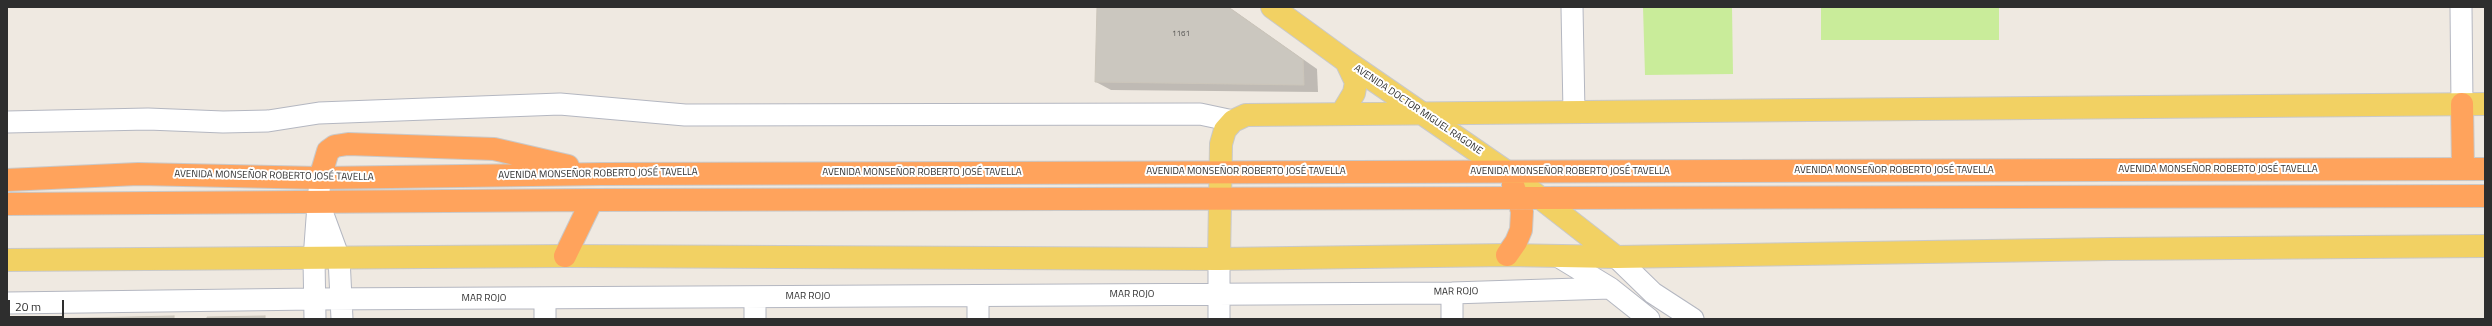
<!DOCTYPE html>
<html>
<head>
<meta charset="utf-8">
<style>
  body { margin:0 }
  #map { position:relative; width:2492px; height:326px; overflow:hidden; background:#efe9e1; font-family:"Titillium Web",sans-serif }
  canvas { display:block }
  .frame { position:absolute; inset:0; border:8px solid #2e2e2e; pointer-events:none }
  .scale { position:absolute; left:8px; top:300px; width:56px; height:18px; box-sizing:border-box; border:2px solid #2e2e2e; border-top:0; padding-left:5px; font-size:12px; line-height:14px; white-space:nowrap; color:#2e2e2e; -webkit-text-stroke:3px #fff; paint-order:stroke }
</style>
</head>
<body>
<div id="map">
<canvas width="2492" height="326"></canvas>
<div class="frame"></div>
<div class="scale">20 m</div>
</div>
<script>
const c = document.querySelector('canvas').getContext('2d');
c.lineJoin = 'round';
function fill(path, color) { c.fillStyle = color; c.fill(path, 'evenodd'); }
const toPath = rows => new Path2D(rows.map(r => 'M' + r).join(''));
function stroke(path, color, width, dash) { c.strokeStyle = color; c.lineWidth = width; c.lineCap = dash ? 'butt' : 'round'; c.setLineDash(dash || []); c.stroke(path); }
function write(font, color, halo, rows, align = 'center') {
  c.font = font + ' "Titillium Web",sans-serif'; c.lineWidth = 4; c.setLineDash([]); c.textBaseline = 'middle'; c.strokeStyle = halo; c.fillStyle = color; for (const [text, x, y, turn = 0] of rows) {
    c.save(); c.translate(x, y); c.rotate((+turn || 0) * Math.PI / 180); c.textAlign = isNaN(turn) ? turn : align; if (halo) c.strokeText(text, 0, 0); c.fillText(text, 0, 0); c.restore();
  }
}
const pitch = toPath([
  [1643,7,1732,7,1733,74,1645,75],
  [1821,7,1999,7,1999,40,1821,40]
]);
const shadow = toPath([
  [1098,7,1229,7,1317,69,1318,92,1111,90,1096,82]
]);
const building = toPath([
  [1097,7,1228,7,1303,60,1304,85,1095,82,1097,7],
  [174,316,174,319,41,319,174,316],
  [265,316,265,319,207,319,207,317,265,316]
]);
const minor = toPath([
  [1572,7,1574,112],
  [2461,7,2462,104],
  [7,122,148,119,223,122,268,121,319,113,560,104,685,115,1200,114,1233,121],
  [321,209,339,258,342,319],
  [1559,257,1610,288,1649,319],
  [1616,257,1653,293,1693,319],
  [1219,259,1219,319],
  [1452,293,1452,319],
  [978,296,978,319],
  [545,299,545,319],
  [7,303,315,299,1452,293,1610,288],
  [315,319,314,259,320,178],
  [755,319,755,298]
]);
const major = toPath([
  [1272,7,1346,61,1507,172,1616,257],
  [1342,113,1354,93,1356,82,1346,61],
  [1219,259,1221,144,1225,130,1233,121,1246,115,2485,104],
  [7,260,565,256,1219,259,1507,255,1616,257,2111,249,2485,246]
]);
const highway = toPath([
  [2462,104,2463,169],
  [320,178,328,151,335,146,348,144,494,149,568,166],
  [7,180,138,174,320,178,602,174,2485,169],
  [7,204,592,200,2485,196],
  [1507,255,1516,242,1521,230,1522,211,1513,185],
  [565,256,592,200]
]);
const numberNames = [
  ["1161",1181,34]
];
const streetNames = [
  ["AVENIDA DOCTOR MIGUEL RAGONE",1418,110,34],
  ["AVENIDA MONSEÑOR ROBERTO JOSÉ TAVELLA",2218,170],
  ["AVENIDA MONSEÑOR ROBERTO JOSÉ TAVELLA",1894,171],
  ["AVENIDA MONSEÑOR ROBERTO JOSÉ TAVELLA",1246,172],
  ["AVENIDA MONSEÑOR ROBERTO JOSÉ TAVELLA",1570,172],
  ["AVENIDA MONSEÑOR ROBERTO JOSÉ TAVELLA",922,173],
  ["AVENIDA MONSEÑOR ROBERTO JOSÉ TAVELLA",598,174,-1],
  ["AVENIDA MONSEÑOR ROBERTO JOSÉ TAVELLA",274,176,1],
  ["MAR ROJO",1456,292,-1],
  ["MAR ROJO",1132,295],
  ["MAR ROJO",808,297],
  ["MAR ROJO",484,299]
];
fill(pitch, '#c9ec9a');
fill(shadow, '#0003');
fill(building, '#cbc7bf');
stroke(building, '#cbc5ba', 1);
stroke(minor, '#b4b7c1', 23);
stroke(major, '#c9c9c9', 24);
stroke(highway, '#c9c9c9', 24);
stroke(minor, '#fff', 21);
stroke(major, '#f2d163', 22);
stroke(highway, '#ffa35c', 22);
write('8px', '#555452', null, numberNames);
write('10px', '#2e2e2e', '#fff', streetNames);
</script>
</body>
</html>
